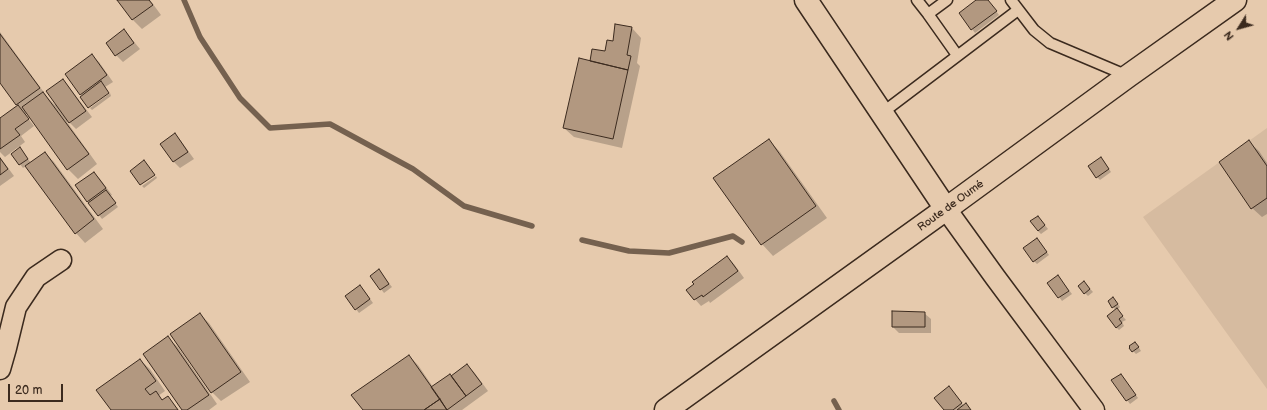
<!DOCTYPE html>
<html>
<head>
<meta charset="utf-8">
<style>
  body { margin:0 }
  #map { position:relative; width:1267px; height:410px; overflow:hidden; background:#e6caad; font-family:"Balsamiq Sans",sans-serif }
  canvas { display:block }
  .north { position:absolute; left:1219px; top:8px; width:40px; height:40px; -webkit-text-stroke:3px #e6caad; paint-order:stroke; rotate:233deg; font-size:11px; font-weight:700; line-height:16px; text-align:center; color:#3b2a1e }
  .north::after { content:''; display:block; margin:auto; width:14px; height:18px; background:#3b2a1e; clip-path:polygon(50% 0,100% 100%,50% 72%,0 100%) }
  .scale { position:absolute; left:8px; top:384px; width:55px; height:18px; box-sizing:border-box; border:2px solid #3b2a1e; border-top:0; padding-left:5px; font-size:12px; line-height:14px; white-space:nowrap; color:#3b2a1e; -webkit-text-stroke:3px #e6caad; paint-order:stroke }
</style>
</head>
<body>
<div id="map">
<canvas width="1267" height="410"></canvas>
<div class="north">N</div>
<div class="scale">20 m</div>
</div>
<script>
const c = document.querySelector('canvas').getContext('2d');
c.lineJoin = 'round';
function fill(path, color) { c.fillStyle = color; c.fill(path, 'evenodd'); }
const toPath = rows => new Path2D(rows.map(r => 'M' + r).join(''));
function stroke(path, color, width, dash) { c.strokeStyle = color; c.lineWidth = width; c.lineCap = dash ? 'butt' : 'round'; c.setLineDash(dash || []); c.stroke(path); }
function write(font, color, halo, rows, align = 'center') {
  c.font = font + ' "Balsamiq Sans",sans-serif'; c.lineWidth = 4; c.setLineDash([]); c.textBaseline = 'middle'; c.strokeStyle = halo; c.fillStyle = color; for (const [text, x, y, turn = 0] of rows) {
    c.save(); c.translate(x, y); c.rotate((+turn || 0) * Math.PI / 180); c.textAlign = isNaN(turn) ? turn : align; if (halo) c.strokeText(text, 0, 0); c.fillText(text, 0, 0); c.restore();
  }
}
const built = toPath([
  [1267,128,1267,389,1143,217]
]);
const shadow = toPath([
  [118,0,150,0,161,15,142,29,133,20],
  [978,0,988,0,999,15,975,33,960,13],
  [632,28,641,38,637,63,640,66,622,148,574,137,564,128,591,62,606,52,613,42],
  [124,30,130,37,140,49,123,62,116,55,107,43],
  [0,32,48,98,55,105,63,80,69,87,92,117,76,129,68,121,67,122,97,164,78,179,68,169,28,114,25,114,34,126,21,136,25,142,5,157,0,152,0,119,18,106,0,82],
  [92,56,99,62,113,82,105,87,108,92,88,107,81,94],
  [110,93,111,96,92,110,90,108],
  [175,134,181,141,194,159,180,168,174,162,161,144],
  [769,140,780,152,827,218,773,256,762,244],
  [1249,142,1259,151,1267,163,1267,214,1262,217,1252,208],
  [23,152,31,163,45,153,54,162,103,229,85,243,76,233,26,166,23,168,12,154],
  [0,157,14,176,0,186],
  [1104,161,1111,172,1100,180,1097,177],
  [94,173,100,179,112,195,110,196,118,207,102,219,88,201],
  [156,176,157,178,144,188,142,186],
  [1041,220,1048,229,1041,234,1038,231],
  [1040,242,1049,255,1037,264,1034,261],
  [727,257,734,264,744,278,710,303,709,301,701,306,687,290],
  [379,271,392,287,384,293,371,276],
  [1058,276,1072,294,1062,301,1049,283],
  [1084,282,1093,292,1088,296,1085,293],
  [363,289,373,303,359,313,346,296],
  [1116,301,1120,307,1117,310,1126,320,1122,322,1124,326,1119,330,1116,327,1116,310,1113,307],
  [924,313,931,319,931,333,899,333,892,326],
  [200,314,209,323,250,382,221,401,212,392],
  [168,338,178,347,217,404,209,410,183,410],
  [1138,346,1141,351,1136,354,1133,351],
  [409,356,418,365,433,387,452,377,467,366,474,372,488,391,462,410,364,410],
  [140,360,150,369,165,391,158,396,163,400,168,397,179,410,112,410],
  [1124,378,1138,398,1130,404,1113,381],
  [955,394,964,406,971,410,945,410]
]);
const stream = toPath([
  [184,0,200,37,240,98,270,128,330,124,413,169,464,206,532,226],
  [582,240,629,251,669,253,733,236,742,242],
  [834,401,839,410]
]);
const building = toPath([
  [117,0,149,0,153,5,132,20,117,0],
  [976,0,988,0,997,11,971,30,959,13,976,0],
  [615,24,632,27,627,55,631,56,628,70,590,61,592,49,605,51,607,40,613,41,615,24],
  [124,29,134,43,115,56,106,43,124,29],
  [0,34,40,88,16,105,0,83,0,34],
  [92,54,107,75,80,95,65,74,92,54],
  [579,58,628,70,613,139,563,128,579,58],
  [63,79,86,111,69,123,46,91,63,79],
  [101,81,109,93,88,108,80,97,101,81],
  [43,92,89,154,67,170,22,107,43,92],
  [18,105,29,119,15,129,20,135,0,149,0,118,18,105],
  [175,133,188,152,173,162,160,144,175,133],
  [769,139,816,206,761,245,713,178,769,139],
  [1249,140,1267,166,1267,198,1251,209,1219,162,1249,140],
  [20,147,28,159,19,165,11,154,20,147],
  [45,152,94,219,75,234,25,166,45,152],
  [1101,157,1109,169,1096,178,1088,166,1101,157],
  [0,158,8,169,0,175,0,158],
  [144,160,155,175,140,185,130,171,144,160],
  [94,172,106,188,87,202,75,185,94,172],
  [106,190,116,203,98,216,88,203,106,190],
  [1038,216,1045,225,1038,231,1030,221,1038,216],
  [1037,238,1047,252,1033,262,1023,248,1037,238],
  [727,256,738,271,703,297,702,295,694,300,686,290,694,284,692,282,727,256],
  [379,269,389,284,380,290,370,276,379,269],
  [1058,275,1069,291,1058,298,1047,283,1058,275],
  [1084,281,1090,289,1084,294,1078,286,1084,281],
  [360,285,370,299,355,310,345,296,360,285],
  [1113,297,1118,304,1112,308,1108,301,1113,297],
  [1117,308,1123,316,1119,319,1122,323,1116,328,1107,316,1117,308],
  [892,311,925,312,925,327,892,327,892,311],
  [200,313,241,372,211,393,170,334,200,313],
  [168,336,209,395,187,410,182,410,143,354,168,336],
  [1135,342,1139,347,1132,352,1129,348,1130,347,1129,346,1135,342],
  [409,355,440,399,424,410,363,410,351,395,409,355],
  [140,359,156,381,145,389,150,395,156,391,162,400,168,396,178,410,111,410,96,390,140,359],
  [467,364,482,384,466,396,451,376,467,364],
  [450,374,466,396,447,410,431,387,450,374],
  [1121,374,1136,395,1126,401,1111,380,1121,374],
  [949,386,962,403,953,410,944,410,934,398,949,386],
  [440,399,447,410,424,410,440,399],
  [966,403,971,410,957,410,966,403]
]);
const service = toPath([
  [917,0,928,14,957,55],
  [1011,0,1034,30,1050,43,1128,76],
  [928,14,947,0],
  [882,113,1018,10]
]);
const minor = toPath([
  [946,209,995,277,1094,410],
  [0,369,6,348,16,307,36,277,61,260]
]);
const tertiary = toPath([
  [946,209,1128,76,1235,0]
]);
const secondary = toPath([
  [666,410,946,209,806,0]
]);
const streetNames = [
  ["Route de Oumé",951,206,-36]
];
fill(built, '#d6bba0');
fill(shadow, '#0003');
stroke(stream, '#75614f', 5.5);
fill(building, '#b29880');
stroke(building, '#3b2a1e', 1);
stroke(service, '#3b2a1e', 13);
stroke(minor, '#3b2a1e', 23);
stroke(tertiary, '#3b2a1e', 25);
stroke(secondary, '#3b2a1e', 25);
stroke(service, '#e6caad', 10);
stroke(minor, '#e6caad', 20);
stroke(tertiary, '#e6caad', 22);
stroke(secondary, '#e6caad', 22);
write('11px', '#3b2a1e', '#e6caad', streetNames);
</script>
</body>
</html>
